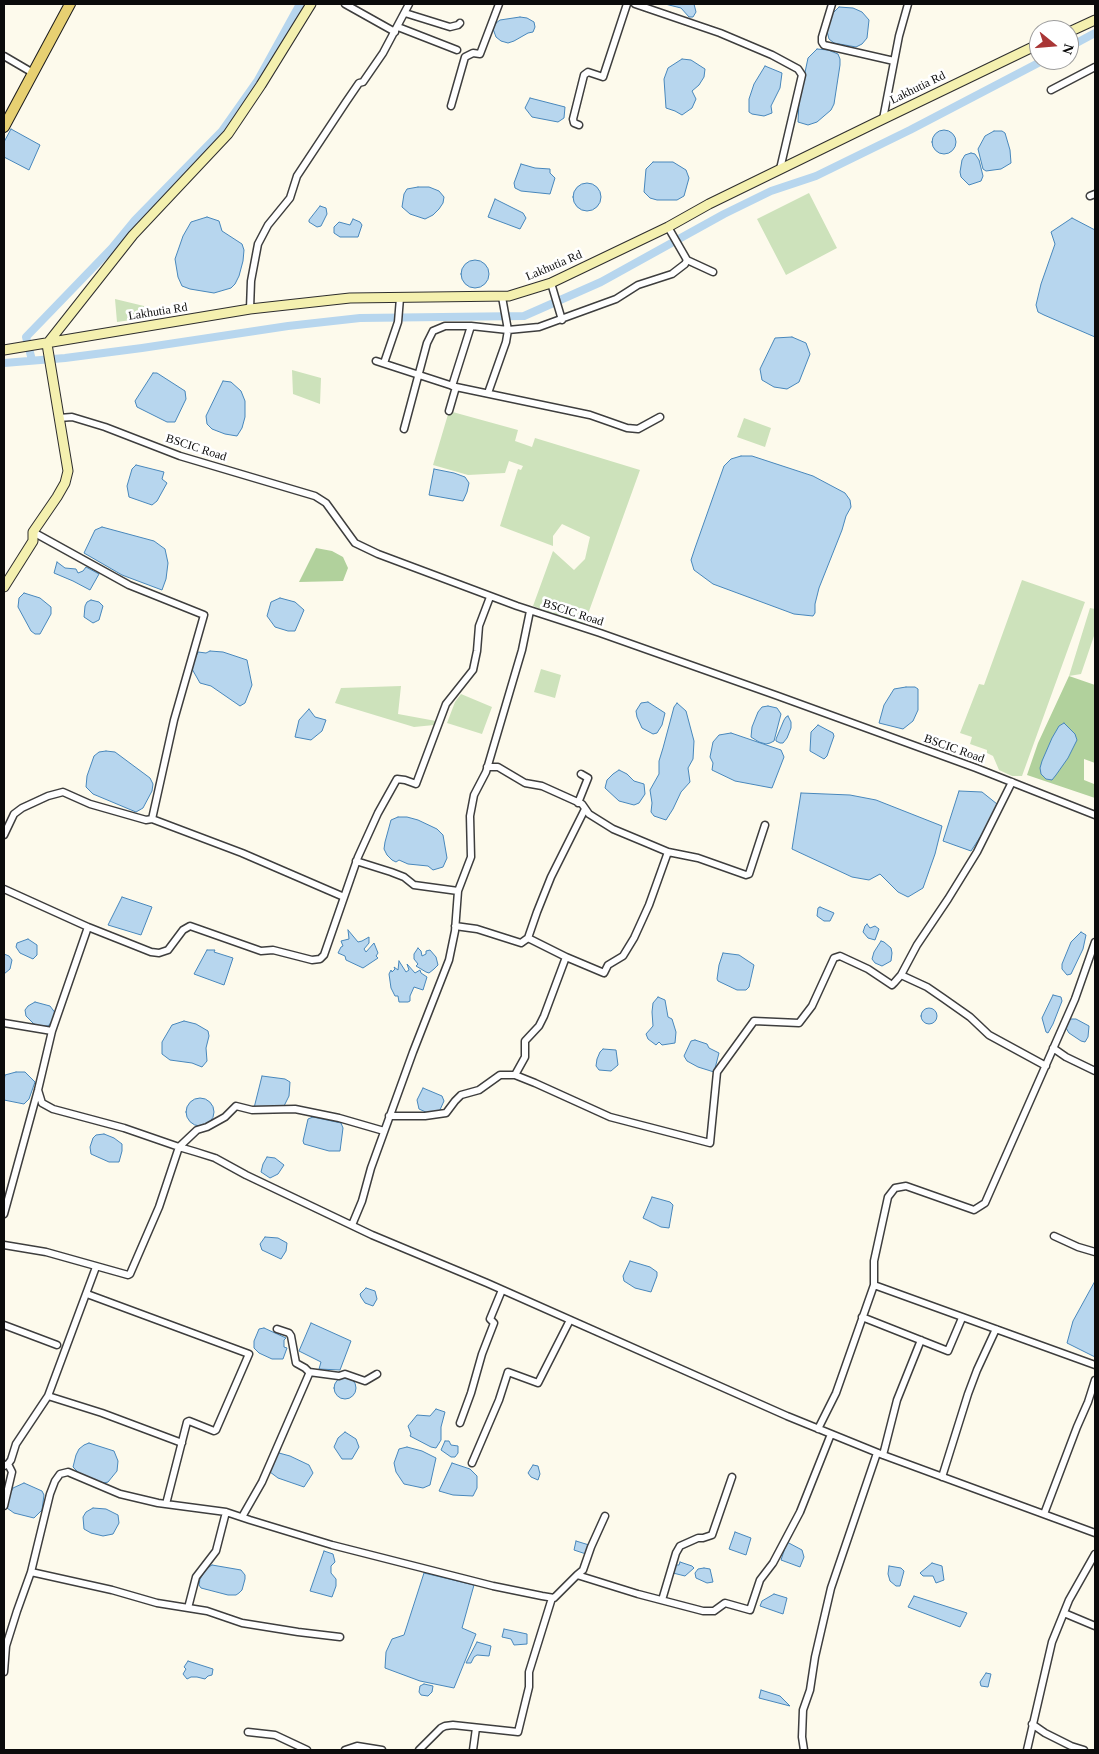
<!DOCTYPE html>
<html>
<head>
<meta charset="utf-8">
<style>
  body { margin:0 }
  #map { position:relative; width:1099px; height:1754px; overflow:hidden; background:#fdfaec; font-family:"Times New Roman",serif }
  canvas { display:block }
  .frame { position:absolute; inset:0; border:5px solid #0b0b0b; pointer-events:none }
  .north { position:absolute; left:1029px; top:20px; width:50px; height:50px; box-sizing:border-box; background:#fff; border:1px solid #9d9d9d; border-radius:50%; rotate:107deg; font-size:14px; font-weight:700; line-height:20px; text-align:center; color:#0b0b0b }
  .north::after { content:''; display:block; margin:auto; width:18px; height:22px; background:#a93636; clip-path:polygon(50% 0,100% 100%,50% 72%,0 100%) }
</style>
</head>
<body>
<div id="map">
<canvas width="1099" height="1754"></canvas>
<div class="frame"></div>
<div class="north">N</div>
</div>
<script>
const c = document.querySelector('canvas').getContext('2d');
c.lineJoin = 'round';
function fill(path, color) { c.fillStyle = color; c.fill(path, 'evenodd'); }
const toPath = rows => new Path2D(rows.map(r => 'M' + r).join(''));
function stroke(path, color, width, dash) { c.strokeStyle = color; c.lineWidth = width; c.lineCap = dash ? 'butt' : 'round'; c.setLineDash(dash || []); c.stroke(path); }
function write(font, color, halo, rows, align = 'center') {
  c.font = font + ' "Times New Roman",serif'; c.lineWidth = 5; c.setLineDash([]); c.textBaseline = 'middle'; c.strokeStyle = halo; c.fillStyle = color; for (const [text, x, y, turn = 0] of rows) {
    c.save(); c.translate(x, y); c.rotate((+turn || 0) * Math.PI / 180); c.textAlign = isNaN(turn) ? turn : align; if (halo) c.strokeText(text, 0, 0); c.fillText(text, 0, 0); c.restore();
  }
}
const green = toPath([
  [809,193,837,248,786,275,757,219],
  [115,299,144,306,145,318,117,322],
  [292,370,321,378,320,404,293,394],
  [449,411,518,430,515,441,532,447,535,438,640,470,584,625,533,606,553,551,574,570,585,559,590,537,562,524,553,536,553,546,500,526,518,469,521,470,523,466,509,461,505,473,468,475,433,465],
  [744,418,771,428,765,447,737,437],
  [1022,580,1085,602,1022,776,1012,776,999,770,993,756,987,753,987,750,970,744,972,737,960,733,979,684,984,685],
  [1090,608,1095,609,1095,636,1094,636,1081,674,1069,676],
  [541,669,561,675,555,698,534,692],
  [401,686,398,714,436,721,434,725,414,727,335,703,341,688],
  [461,694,492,707,482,734,447,723,455,702]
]);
const forest = toPath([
  [316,548,332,551,343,557,348,568,343,581,299,582],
  [1069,676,1095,685,1095,763,1084,759,1084,780,1094,784,1095,780,1095,798,1027,775,1038,743]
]);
const water = toPath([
  [665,4,694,4,696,12,693,17,689,17,681,8,665,4],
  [839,7,853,8,862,12,869,20,867,38,862,44,856,47,834,43,829,39,827,31,832,14,839,7],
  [520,17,527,18,534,22,535,27,533,32,528,33,514,41,508,43,501,41,496,37,493,29,496,23,500,20,520,17],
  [817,49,828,50,838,54,840,59,840,65,834,104,831,110,817,122,808,125,798,122,799,101,808,58,817,49],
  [682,59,691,60,705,69,704,77,699,85,692,91,696,99,692,108,682,115,675,111,666,108,664,79,668,68,682,59],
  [765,66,782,73,780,88,771,106,772,113,764,116,752,114,749,112,749,99,754,84,765,66],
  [530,98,565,107,564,118,558,122,532,117,525,108,530,98],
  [11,129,40,145,29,170,4,157,4,142,11,129],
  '932 142a12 12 0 1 1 24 0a12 12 0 1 1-24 0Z',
  [994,131,1002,131,1005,133,1010,150,1011,163,1001,169,986,171,983,169,978,149,985,136,994,131],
  [971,153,975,154,979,160,983,176,981,181,969,185,961,177,960,172,962,160,965,155,971,153],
  [653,162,673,162,686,170,689,178,684,196,677,200,657,200,650,198,644,192,646,169,653,162],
  [521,164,535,168,550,169,550,173,555,178,550,194,521,191,515,188,514,183,521,164],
  '573 197a14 14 0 1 1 28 0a14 14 0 1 1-28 0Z',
  [418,187,429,187,439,191,444,197,443,203,439,209,433,215,425,219,410,214,402,207,404,194,407,189,418,187],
  [495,199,523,213,526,218,520,229,488,217,495,199],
  [320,206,326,208,327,214,321,226,317,227,309,222,309,220,320,206],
  [207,217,219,221,222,231,242,244,244,250,243,261,239,276,235,284,231,288,214,293,190,289,182,286,178,277,175,259,183,236,191,222,207,217],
  [1072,218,1095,230,1095,337,1044,315,1038,312,1036,305,1041,284,1055,244,1051,232,1072,218],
  [353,219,360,222,362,225,358,237,340,237,334,233,334,227,339,222,350,225,353,219],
  '461 274a14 14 0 1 1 28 0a14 14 0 1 1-28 0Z',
  [792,337,806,343,810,354,799,382,787,389,774,387,762,380,760,369,775,338,792,337],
  [153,373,157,373,185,391,186,399,175,422,167,422,137,407,135,401,153,373],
  [223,381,231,382,241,391,245,401,245,417,242,428,237,436,225,434,212,429,207,424,206,416,223,381],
  [741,456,752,456,813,476,845,493,850,500,851,507,846,516,842,530,819,588,815,604,815,613,813,616,794,614,713,584,694,570,691,560,695,548,724,466,731,459,741,456],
  [136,465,164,472,162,479,167,483,157,501,152,505,129,497,127,486,132,469,136,465],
  [434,469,454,473,465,477,469,483,467,492,463,501,429,495,434,469],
  [102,527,154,541,165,549,168,563,166,579,162,590,122,575,84,553,95,530,102,527],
  [57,562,65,568,76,569,78,573,83,571,86,567,99,574,90,590,73,581,54,573,57,562],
  [24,593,40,598,51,607,51,614,40,634,35,634,31,631,18,607,19,598,24,593],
  [280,598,295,602,304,610,295,631,288,631,275,627,267,616,271,602,280,598],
  [91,600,99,602,103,606,99,620,93,623,84,617,85,606,87,602,91,600],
  [210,651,223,652,247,660,252,685,245,703,240,706,211,686,200,683,192,669,193,663,198,652,206,653,210,651],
  [906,687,915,687,918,689,918,710,913,721,903,729,879,723,884,705,894,689,906,687],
  [648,702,665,713,662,725,657,733,653,734,642,728,637,717,636,711,641,703,648,702],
  [677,703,686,711,694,741,693,759,688,768,690,782,681,792,673,809,666,820,654,816,651,812,652,803,650,790,659,774,659,761,663,748,674,707,677,703],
  [768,706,777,708,781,714,774,741,770,743,766,744,759,742,751,737,752,727,758,712,762,707,768,706],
  [309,709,315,717,326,720,322,731,311,740,295,737,299,720,309,709],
  [788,716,791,722,791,728,787,738,783,743,780,743,776,741,776,739,784,720,786,717,788,716],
  [1064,723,1075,734,1077,740,1068,758,1056,775,1052,780,1046,779,1041,774,1040,768,1042,761,1052,738,1059,726,1064,723],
  [818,725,833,733,834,736,827,756,824,759,810,751,811,732,818,725],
  [731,733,781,750,784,757,772,788,735,781,712,770,713,763,710,757,713,742,719,735,731,733],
  [106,751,115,752,150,778,153,784,152,791,143,808,136,812,93,794,86,787,87,776,94,756,99,752,106,751],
  [619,770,627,774,634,781,644,784,645,794,639,803,634,805,619,801,605,788,607,780,613,774,619,770],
  [959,791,982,792,997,804,988,825,971,851,943,841,959,791],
  [801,793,850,795,876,800,942,826,935,854,923,888,908,897,898,892,880,874,869,880,852,877,792,849,801,793],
  [398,817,407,817,418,820,437,829,443,835,447,858,443,867,433,870,428,866,408,864,399,860,396,862,392,860,387,855,384,849,385,842,391,820,398,817],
  [122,897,152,907,141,935,108,925,122,897],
  [820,907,834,913,830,921,824,921,817,916,818,908,820,907],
  [867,924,870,928,875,926,879,929,875,940,868,938,863,932,865,926,867,924],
  [348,930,358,942,362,941,369,937,369,943,364,949,366,952,374,943,378,953,376,956,378,958,363,968,346,960,345,956,338,953,341,947,343,946,341,941,349,939,348,930],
  [1081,932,1086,935,1083,949,1071,974,1067,975,1062,969,1062,964,1071,942,1081,932],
  [28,939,37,945,37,955,33,959,20,953,16,947,17,943,28,939],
  [881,941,884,942,891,948,892,953,891,961,882,966,875,963,872,959,874,952,881,941],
  [418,948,421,951,422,956,426,954,426,951,430,950,436,957,438,965,434,969,429,973,426,972,416,966,418,964,414,959,414,954,418,948],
  [207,950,215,950,214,952,233,958,224,985,194,974,207,950],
  [723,953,739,955,754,965,749,987,746,990,737,990,718,981,717,979,719,965,723,953],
  [4,954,9,956,12,960,10,969,4,974,4,954],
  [399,961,406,972,409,970,407,964,415,973,420,970,421,973,427,977,423,990,414,987,410,996,410,1001,408,1002,399,1002,398,996,395,996,391,988,389,974,391,970,392,972,395,969,394,967,398,970,399,961],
  [1053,995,1061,997,1062,1001,1053,1024,1048,1033,1046,1032,1042,1018,1053,995],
  [658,997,665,1000,668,1017,672,1019,676,1032,675,1043,662,1045,659,1042,656,1045,648,1039,646,1034,653,1026,652,1012,653,1003,658,997],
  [35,1002,50,1006,56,1014,54,1019,48,1026,39,1026,34,1024,26,1016,25,1010,28,1006,35,1002],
  '921 1016a8 8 0 1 1 16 0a8 8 0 1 1-16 0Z',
  [1070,1019,1076,1019,1089,1026,1088,1037,1085,1042,1081,1041,1069,1033,1066,1028,1070,1019],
  [184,1021,196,1024,208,1031,209,1036,206,1048,207,1061,202,1067,192,1063,170,1060,162,1054,162,1042,172,1025,184,1021],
  [695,1040,707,1044,709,1048,719,1053,714,1072,698,1067,687,1061,684,1056,691,1041,695,1040],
  [603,1049,616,1050,618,1065,611,1071,599,1070,596,1066,597,1059,600,1052,603,1049],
  [16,1072,25,1072,35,1082,29,1099,24,1104,4,1100,4,1081,5,1075,16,1072],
  [262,1076,285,1079,290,1082,289,1096,283,1108,254,1108,262,1076],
  [423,1088,442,1096,444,1101,439,1112,428,1113,419,1109,417,1100,423,1088],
  '186 1112a14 14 0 1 1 28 0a14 14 0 1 1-28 0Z',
  [313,1117,341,1123,343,1128,340,1151,329,1151,304,1144,303,1141,308,1119,313,1117],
  [104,1134,114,1138,122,1144,122,1151,119,1162,109,1162,91,1154,90,1147,93,1138,96,1135,104,1134],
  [267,1157,275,1158,284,1165,278,1174,270,1178,261,1172,263,1164,267,1157],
  [652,1197,670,1202,673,1205,669,1228,661,1227,643,1218,652,1197],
  [265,1237,278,1238,287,1243,286,1251,281,1259,262,1250,260,1244,265,1237],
  [630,1261,650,1267,657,1272,657,1276,651,1292,635,1288,624,1281,623,1276,630,1261],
  [1095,1281,1095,1357,1067,1343,1073,1321,1095,1281],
  [366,1288,375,1291,377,1299,373,1306,365,1303,361,1297,360,1294,366,1288],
  [311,1323,351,1341,340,1370,319,1369,321,1362,299,1351,311,1323],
  [264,1328,286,1338,284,1340,284,1347,287,1348,283,1359,272,1359,259,1353,254,1348,254,1341,259,1329,264,1328],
  '334 1388a11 11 0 1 1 22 0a11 11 0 1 1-22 0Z',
  [436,1409,445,1412,441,1427,441,1440,436,1448,431,1447,410,1436,411,1434,408,1426,417,1415,430,1416,436,1409],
  [345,1432,356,1439,359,1447,352,1459,342,1459,334,1447,338,1438,345,1432],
  [445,1441,449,1441,451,1445,458,1446,458,1453,455,1457,451,1457,441,1450,445,1441],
  [89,1443,114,1451,118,1461,117,1471,108,1482,104,1483,94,1480,79,1473,73,1467,76,1455,79,1449,84,1445,89,1443],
  [407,1447,422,1451,436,1458,430,1485,423,1488,404,1484,396,1472,394,1463,399,1449,407,1447],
  [279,1453,290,1456,309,1465,313,1473,304,1487,278,1478,270,1472,275,1457,279,1453],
  [452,1463,470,1469,477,1476,477,1488,473,1496,453,1495,439,1491,452,1463],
  [533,1465,538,1466,540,1474,538,1480,531,1477,528,1473,533,1465],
  [24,1483,42,1491,44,1495,42,1510,34,1518,14,1513,7,1508,10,1494,13,1488,24,1483],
  [93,1508,106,1509,118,1515,119,1523,113,1534,103,1536,91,1533,84,1529,83,1517,86,1512,93,1508],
  [735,1532,751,1538,746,1555,729,1549,735,1532],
  [576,1541,589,1545,586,1554,574,1550,576,1541],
  [787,1542,802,1550,804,1557,800,1567,781,1560,787,1542],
  [324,1551,333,1554,335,1562,331,1566,331,1573,336,1579,336,1586,332,1597,310,1591,324,1551],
  [680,1562,692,1566,694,1568,685,1576,673,1573,675,1565,679,1565,680,1562],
  [932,1563,942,1566,944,1580,936,1583,933,1576,923,1576,920,1573,932,1563],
  [212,1565,241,1570,245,1575,245,1579,242,1590,239,1593,236,1595,228,1595,201,1588,199,1585,200,1579,206,1569,212,1565],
  [889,1566,901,1568,904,1571,900,1586,896,1586,890,1581,888,1574,889,1566],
  [704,1568,710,1569,713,1582,707,1583,696,1578,695,1573,698,1569,704,1568],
  [424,1573,474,1585,462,1628,476,1634,454,1688,420,1681,385,1668,386,1652,392,1639,404,1635,424,1573],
  [774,1594,787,1598,783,1614,760,1606,762,1601,774,1594],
  [914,1596,967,1613,960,1627,908,1607,914,1596],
  [504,1629,527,1634,527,1644,514,1645,511,1639,502,1637,504,1629],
  [477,1642,491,1646,489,1656,477,1655,474,1657,471,1663,466,1663,477,1642],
  [188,1661,213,1669,212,1675,208,1676,205,1679,197,1677,191,1677,187,1679,183,1674,186,1669,184,1667,188,1661],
  [986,1673,991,1674,988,1687,981,1686,980,1682,986,1673],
  [424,1684,433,1686,432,1692,428,1696,421,1695,419,1692,420,1686,424,1684],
  [761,1690,780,1696,790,1706,759,1698,761,1690]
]);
const canal = toPath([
  [1069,47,1095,33],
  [32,360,26,337,112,248,135,220,222,131,258,80,300,4],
  [4,363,65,358,142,348,288,326,360,318,524,316,601,282,724,214,771,191,816,176,910,130,1044,60]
]);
const street = toPath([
  [345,4,395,32],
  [635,4,720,33,772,55,798,69,802,75,780,169],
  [832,4,822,37,822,42,824,45,894,61],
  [405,13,450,27,458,25,460,23],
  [398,27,457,50],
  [4,56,33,73],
  [1051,90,1095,67],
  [451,106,465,57,473,53,480,54,499,4],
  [883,119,899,36,908,4],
  [579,125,574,123,573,119,584,75,588,72,603,77,627,4],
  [1090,196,1095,194],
  [668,227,687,260,713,272],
  [551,283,562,320],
  [250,309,251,281,258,244,268,225,290,198,297,176,346,102,359,83,363,82,383,53,409,4],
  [376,361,456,387,590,415,627,428,638,429,660,417],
  [384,363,398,322,400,298],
  [452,386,471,326],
  [488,393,506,342,508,330,502,297],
  [449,411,456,387],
  [59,418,72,417,105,427,180,456,315,496,326,503,355,543,378,554,517,606,600,633,778,696,976,768,1095,815],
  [404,429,427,343,433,331,445,326,471,326,508,330,539,327,616,299,638,285,672,274,685,264,687,260],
  [487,767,498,767,525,783,542,786,582,804,589,814,613,829,649,844,668,852,698,858,746,875,749,874,765,825],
  [578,803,588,778,581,774],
  [152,819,242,853,344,897],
  [4,835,14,814,22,808,48,796,63,792,90,804,146,820,152,819,174,720,204,615,129,585,33,532],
  [356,861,391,872,404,877,414,885,458,891],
  [4,889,88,927,151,952,159,953,168,950,183,930,190,926,261,951,273,950,312,960,320,959,324,955,358,857,378,813,397,779,405,780,416,784,446,704,473,670,477,651,479,626,490,597],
  [455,926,477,929,521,943,528,938,537,912,551,877,585,809],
  [566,957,604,973,608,965,623,956,634,938,649,905,668,852],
  [901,975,927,987,943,998,970,1017,989,1035,1046,1066],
  [4,1023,52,1031],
  [1053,1048,1066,1057,1095,1071],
  [515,1075,525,1057,525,1041,539,1026,544,1016,566,957,528,938],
  [38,1090,42,1103,53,1109,124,1128,179,1147,197,1130,207,1127,225,1117,236,1106,252,1110,295,1109,339,1118,384,1131],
  [389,1116,425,1116,446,1113,455,1101,461,1095,479,1090,500,1075,515,1075,535,1083,610,1117,710,1143,717,1072,754,1021,799,1023,812,1006,834,958,840,956,868,969,892,985,894,983,901,975,917,945,948,899,977,852,1012,782],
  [4,1214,38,1090,52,1031,88,927],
  [352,1225,362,1201,371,1168,413,1052,449,960,455,931,458,891,471,857,470,816,474,795,486,772,522,650,530,611],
  [1054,1236,1078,1247,1095,1252],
  [4,1245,46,1252,128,1275,130,1274,159,1207,179,1147,196,1152,215,1158,246,1175,372,1235,487,1283,787,1416,883,1455,1095,1533],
  [874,1285,1095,1365],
  [87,1294,249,1354,216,1430,214,1431,189,1421,187,1422,166,1504],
  [862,1317,948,1351,962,1318],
  [4,1325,57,1345],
  [309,1372,339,1376,345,1374,365,1381,377,1374],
  [48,1396,102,1413,182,1443],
  [460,1423,471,1393,482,1354,494,1323,490,1319,502,1290],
  [818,1429,836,1393,874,1285,874,1261,888,1197,895,1188,906,1186,974,1210,985,1203,1075,999,1095,942],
  [883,1455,897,1400,921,1340],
  [472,1463,499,1400,508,1372,538,1383,570,1320],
  [4,1466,8,1464,11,1460,16,1444,48,1396,96,1267],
  [942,1477,968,1394,977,1370,996,1329],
  [4,1506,12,1472,8,1464],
  [1044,1514,1077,1427,1088,1402,1095,1380],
  [242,1517,262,1482,309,1374,309,1372,305,1368,296,1363,291,1336,289,1333,277,1329],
  [31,1572,112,1590,157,1603,207,1611,242,1623,298,1632,340,1637],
  [577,1575,583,1570,591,1547,605,1516],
  [662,1600,676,1553,680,1546,698,1538,703,1538,712,1535,732,1477],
  [188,1608,196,1577,216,1551,226,1512],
  [1064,1613,1095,1626],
  [4,1672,6,1646,17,1611,31,1572,50,1494,55,1481,60,1474,68,1472,120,1494,158,1503,226,1512,250,1520,332,1545,493,1586,542,1596,554,1598,577,1575,638,1594,703,1611,714,1611,725,1603,750,1610,760,1580,773,1563,800,1512,831,1434],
  [1032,1724,1045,1733,1071,1746,1084,1750],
  [248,1732,275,1735,307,1750],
  [345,1750,357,1746,382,1750],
  [419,1750,441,1728,445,1726,453,1725,518,1732,529,1687,529,1672,552,1598],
  [473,1750,476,1728],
  [804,1750,802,1737,803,1710,810,1690,815,1657,831,1588,877,1453],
  [1027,1750,1052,1642,1069,1600,1095,1554]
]);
const secondary = toPath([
  [1069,32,1095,20],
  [4,350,250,309,350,298,509,296,551,283,668,227,709,204,875,123,1039,44],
  [4,587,33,541,33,532,57,497,65,483,68,471,47,344,133,235,228,134,261,85,311,4]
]);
const primary = toPath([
  [4,127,70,4]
]);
const streetNames = [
  ["Lakhutia Rd",918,88,-26],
  ["Lakhutia Rd",554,266,-23],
  ["Lakhutia Rd",158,312,-9],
  ["BSCIC Road",196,448,18],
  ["BSCIC Road",573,613,18],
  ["BSCIC Road",954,749,20]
];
fill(green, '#cde2bb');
fill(forest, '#b1d19c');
fill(water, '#b7d6ee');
stroke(water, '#4887bb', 1);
stroke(canal, '#b7d6ee', 8);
stroke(street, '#3e3e3e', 9);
stroke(secondary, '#2d2d2d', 11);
stroke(primary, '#1c1c1c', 12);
stroke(street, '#fff', 6);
stroke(secondary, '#f4f0af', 9);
stroke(primary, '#e7d072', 10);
write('12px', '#0b0b0b', '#fff', streetNames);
</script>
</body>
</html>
